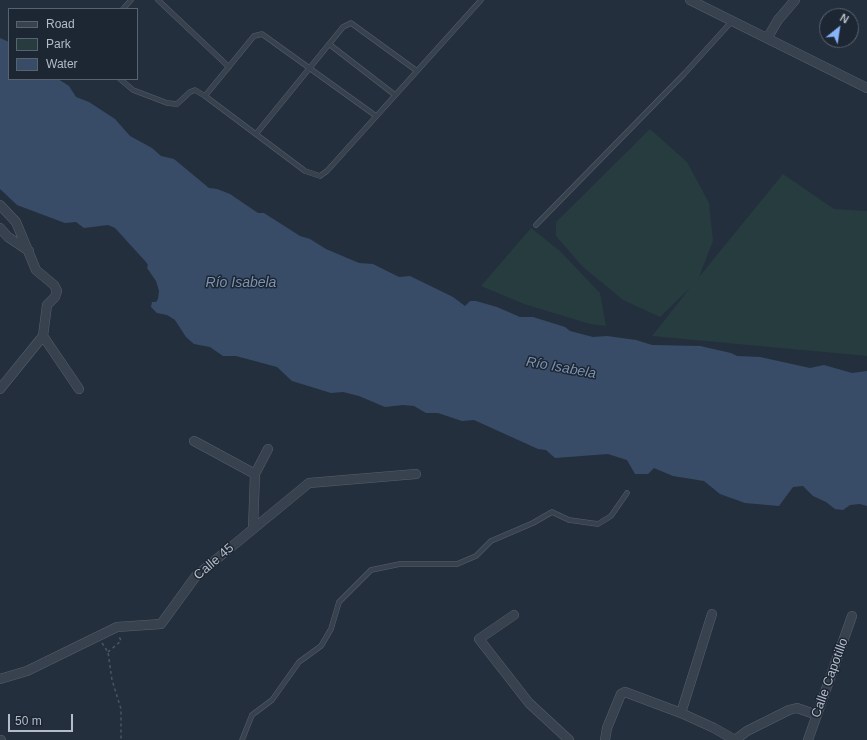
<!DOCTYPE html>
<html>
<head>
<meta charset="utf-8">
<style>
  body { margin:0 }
  #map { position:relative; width:867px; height:740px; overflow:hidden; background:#242f3e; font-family:Helvetica,sans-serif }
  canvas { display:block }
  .legend { position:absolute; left:8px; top:8px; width:130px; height:72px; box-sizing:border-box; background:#1d2633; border:1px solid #59626f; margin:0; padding:5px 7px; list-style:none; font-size:12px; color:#b4bcc9 }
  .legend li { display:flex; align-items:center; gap:8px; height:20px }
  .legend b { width:20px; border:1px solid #59626f }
  .north { position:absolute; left:819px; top:8px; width:40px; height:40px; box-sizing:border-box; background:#1d2633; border:1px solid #59626f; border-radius:50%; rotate:30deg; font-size:11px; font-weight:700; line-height:16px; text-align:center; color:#b4bcc9 }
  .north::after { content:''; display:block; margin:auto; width:14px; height:18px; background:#8ab4f8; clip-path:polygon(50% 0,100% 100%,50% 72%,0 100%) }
  .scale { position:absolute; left:8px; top:714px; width:65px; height:18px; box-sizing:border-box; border:2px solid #b4bcc9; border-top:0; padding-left:5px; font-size:12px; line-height:14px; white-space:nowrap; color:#b4bcc9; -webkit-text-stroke:3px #1d2633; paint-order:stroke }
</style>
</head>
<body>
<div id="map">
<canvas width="867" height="740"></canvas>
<ul class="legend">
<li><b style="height:5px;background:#38414e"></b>Road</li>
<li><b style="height:11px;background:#263c3f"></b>Park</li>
<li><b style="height:11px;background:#394c67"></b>Water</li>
</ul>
<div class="north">N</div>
<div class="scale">50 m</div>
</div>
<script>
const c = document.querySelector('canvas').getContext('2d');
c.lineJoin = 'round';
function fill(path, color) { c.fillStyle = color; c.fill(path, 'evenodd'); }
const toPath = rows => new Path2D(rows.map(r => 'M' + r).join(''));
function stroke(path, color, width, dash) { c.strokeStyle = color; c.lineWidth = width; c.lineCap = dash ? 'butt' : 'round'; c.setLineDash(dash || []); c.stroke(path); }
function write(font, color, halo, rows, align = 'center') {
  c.font = font + ' Helvetica,sans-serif'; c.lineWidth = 3; c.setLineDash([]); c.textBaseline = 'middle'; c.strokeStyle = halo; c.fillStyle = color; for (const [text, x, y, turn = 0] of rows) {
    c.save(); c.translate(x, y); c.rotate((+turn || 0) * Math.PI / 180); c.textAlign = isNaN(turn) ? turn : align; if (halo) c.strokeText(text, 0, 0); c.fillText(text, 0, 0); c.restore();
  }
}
const green = toPath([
  [650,129,687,162,709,203,713,241,699,277,783,174,834,209,867,211,867,356,652,336,690,288,660,317,623,300,583,267,556,236,556,222],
  [531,228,560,251,600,293,606,326,590,324,524,304,481,286]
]);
const water = toPath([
  [0,38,9,42,9,79,58,79,69,86,76,97,89,102,115,119,130,136,152,148,161,156,174,159,209,188,217,189,230,194,258,213,264,213,300,236,310,239,326,249,359,263,373,264,399,277,410,276,453,297,465,306,470,301,476,301,497,307,520,317,533,317,565,327,570,331,593,337,607,336,636,340,652,345,700,346,731,353,737,356,760,357,810,368,824,365,852,373,867,371,867,506,860,504,850,505,843,510,835,509,826,502,813,496,803,486,793,487,779,506,745,503,720,494,704,481,673,476,654,468,648,474,635,474,627,460,608,454,555,458,546,450,538,449,474,420,462,421,438,413,426,413,414,406,403,405,385,407,359,396,343,392,331,393,292,381,277,367,236,356,223,356,210,347,194,344,186,337,175,320,167,315,157,313,151,307,152,302,156,302,158,299,159,291,156,281,147,268,148,265,146,262,115,228,108,225,84,228,76,222,65,223,17,205,0,189]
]);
const path = toPath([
  [102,643,108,652,112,680,121,709,121,740],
  [108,652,121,641,119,636]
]);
const service = toPath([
  [158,0,229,67],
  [123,9,131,0],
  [329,44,395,95],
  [120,79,133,90,167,103,177,104,190,92,195,90,205,96,305,171,320,176,327,171,481,0],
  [205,96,254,36,262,34,376,116],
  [256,134,343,27,351,23,417,71],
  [536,225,685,73,733,20],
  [242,740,252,715,272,700,299,662,321,646,331,629,339,602,371,570,400,564,457,564,476,556,491,541,533,523,552,512,569,520,598,524,611,516,627,493]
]);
const minor = toPath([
  [690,0,867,88],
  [768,37,778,20,795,0],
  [0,205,16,222,36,270,54,285,57,291,55,297,47,305,43,336,0,389],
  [0,228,8,237,29,251],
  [43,336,79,389],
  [194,441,255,474,253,529],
  [255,474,268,449],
  [514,615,479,639,529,703,569,740],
  [0,679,27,671,117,627,161,624,196,576,309,483,416,474],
  [681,713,712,614],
  [0,740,1,740],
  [605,740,607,728,621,694,625,692,681,713,714,728,735,740],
  [735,740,747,731,789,710,797,708,817,715],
  [808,740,852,616]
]);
const streetNames = [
  ["Calle 45",214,562,-41],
  ["Calle Capotillo",830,678,-70]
];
const waterNames = [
  ["Río Isabela",241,283],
  ["Río Isabela",561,368,10]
];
fill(green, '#263c3f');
fill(water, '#394c67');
stroke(service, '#565f6c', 5.5);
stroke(minor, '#565f6c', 10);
stroke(path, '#44595c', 1.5, [3, 3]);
stroke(service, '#38414e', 4.5);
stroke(minor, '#38414e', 9);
write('13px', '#b4bcc9', '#1d2633', streetNames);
write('italic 14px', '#7c92b1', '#1d2633', waterNames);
</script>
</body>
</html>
